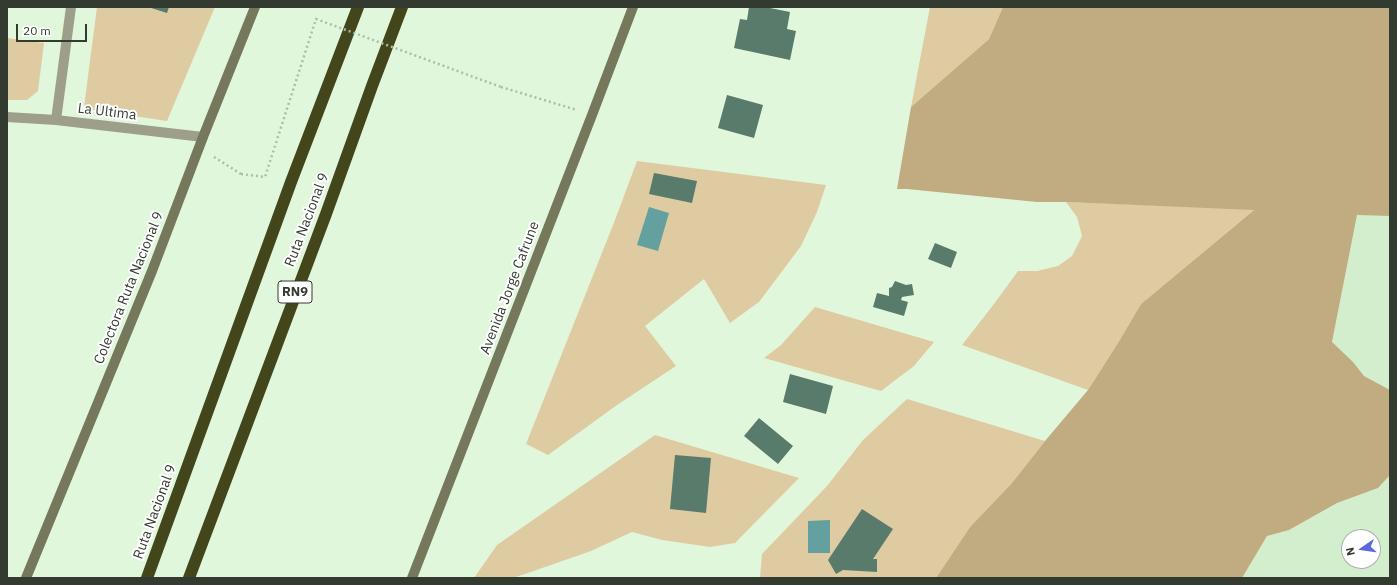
<!DOCTYPE html>
<html>
<head>
<meta charset="utf-8">
<style>
  body { margin:0 }
  #map { position:relative; width:1397px; height:585px; overflow:hidden; background:#e1f7db; font-family:"IBM Plex Sans",sans-serif }
  canvas { display:block }
  .frame { position:absolute; inset:0; border:8px solid #333b30; pointer-events:none }
  .north { position:absolute; left:1341px; top:529px; width:40px; height:40px; box-sizing:border-box; background:#fff; border:1px solid #adb1ac; border-radius:50%; rotate:257deg; font-size:11px; font-weight:700; line-height:16px; text-align:center; color:#333b30 }
  .north::after { content:''; display:block; margin:auto; width:14px; height:18px; background:#5d66de; clip-path:polygon(50% 0,100% 100%,50% 72%,0 100%) }
  .scale { position:absolute; left:16px; top:24px; width:71px; height:18px; box-sizing:border-box; border:2px solid #333b30; border-top:0; padding-left:5px; font-size:12px; line-height:14px; white-space:nowrap; color:#333b30; -webkit-text-stroke:3px #fff; paint-order:stroke }
</style>
</head>
<body>
<div id="map">
<canvas width="1397" height="585"></canvas>
<div class="frame"></div>
<div class="north">N</div>
<div class="scale">20 m</div>
</div>
<script>
const c = document.querySelector('canvas').getContext('2d');
c.lineJoin = 'round';
function fill(path, color) { c.fillStyle = color; c.fill(path, 'evenodd'); }
const toPath = rows => new Path2D(rows.map(r => 'M' + r).join(''));
function stroke(path, color, width, dash) { c.strokeStyle = color; c.lineWidth = width; c.lineCap = dash ? 'butt' : 'round'; c.setLineDash(dash || []); c.stroke(path); }
function write(font, color, halo, rows, align = 'center') {
  c.font = font + ' "IBM Plex Sans",sans-serif'; c.lineWidth = 4; c.setLineDash([]); c.textBaseline = 'middle'; c.strokeStyle = halo; c.fillStyle = color; for (const [text, x, y, turn = 0] of rows) {
    c.save(); c.translate(x, y); c.rotate((+turn || 0) * Math.PI / 180); c.textAlign = isNaN(turn) ? turn : align; if (halo) c.strokeText(text, 0, 0); c.fillText(text, 0, 0); c.restore();
  }
}
const built = toPath([
  [1357,215,1390,216,1390,390,1364,376,1332,342],
  [1390,475,1390,578,1242,578,1267,536,1289,530,1337,503,1378,488],
  [1349,537,1373,537,1373,561,1349,561]
]);
const green = toPath([
  [97,7,215,7,167,121,87,109,84,107],
  [930,7,1003,7,989,39,911,107],
  [7,38,44,43,38,91,27,100,7,100],
  [637,161,826,185,817,212,801,246,759,302,730,323,704,279,645,326,676,366,617,405,548,455,526,444,615,220],
  [1066,202,1255,209,1141,304,1118,343,1088,390,962,345,994,304,1018,271,1037,271,1058,266,1072,256,1082,236,1077,217],
  [815,307,934,342,914,366,881,391,764,358,781,345],
  [907,399,1045,441,1012,483,970,527,936,578,760,578,762,554,827,486,863,440],
  [655,435,799,478,735,543,710,547,662,540,632,532,591,551,525,574,512,578,474,578,497,545]
]);
const forest = toPath([
  [1003,7,1390,7,1390,216,1357,215,1332,342,1353,362,1364,376,1390,390,1390,475,1378,488,1337,503,1289,530,1267,536,1242,578,936,578,970,527,1012,483,1045,441,1088,390,1118,343,1141,304,1254,210,1066,202,1037,202,907,189,897,189,911,107,989,39]
]);
const water = toPath([
  [649,207,669,213,658,251,637,245],
  [830,520,830,553,808,553,808,521]
]);
const building = toPath([
  [148,7,169,7,167,13],
  [749,7,765,7,790,12,787,29,796,31,790,60,734,48,740,19,747,20],
  [727,95,763,105,754,138,718,128],
  [654,173,697,181,692,203,649,194],
  [935,243,957,252,951,268,928,259],
  [895,281,906,285,912,284,914,295,902,297,901,300,908,302,904,316,873,307,877,293,889,296,889,288,892,287],
  [790,374,833,386,826,414,783,402],
  [759,418,793,446,778,464,744,436],
  [675,455,711,458,706,513,670,509],
  [862,509,893,529,873,559,877,559,877,572,843,570,836,574,828,560]
]);
const path = toPath([
  [501,87,577,110],
  [214,157,241,174]
]);
const street = toPath([
  [7,117,56,120,203,137],
  [56,120,71,7]
]);
const secondary = toPath([
  [26,578,152,271,203,137,255,7],
  [412,578,592,115,633,7]
]);
const highway = toPath([
  [147,578,291,182,358,7],
  [189,578,326,214,372,86,402,7]
]);
const pathBridge = toPath([
  [241,174,265,177,316,19,501,87]
]);
const shields = [
  [295,292,34]
];
const shieldNames = [
  ["RN9",295,292]
];
const streetNames = [
  ["La Ultima",107,112,7],
  ["Ruta Nacional 9",307,220,-69],
  ["Colectora Ruta Nacional 9",129,288,-68],
  ["Avenida Jorge Cafrune",510,288,-69],
  ["Ruta Nacional 9",155,512,-70]
];
fill(built, '#d3eecc');
fill(green, '#dfcba2');
fill(forest, '#c1ab80');
fill(water, '#63a09f');
fill(building, '#597b6c');
stroke(path, '#acbda7', 2.5, [2, 3]);
stroke(street, '#9d9f8b', 10);
stroke(secondary, '#76785b', 10);
stroke(highway, '#43461a', 12);
stroke(pathBridge, '#acbda7', 2.5, [2, 3]);
for (const [x, y, w] of shields) { const box = new Path2D(); box.roundRect(x - w / 2, y - 11, w, 22, 3); c.fillStyle = '#fff'; c.fill(box); stroke(box, '#333b30', 1); }
write('bold 13px', '#333b30', null, shieldNames);
write('14px', '#333b30', '#fff', streetNames);
</script>
</body>
</html>
